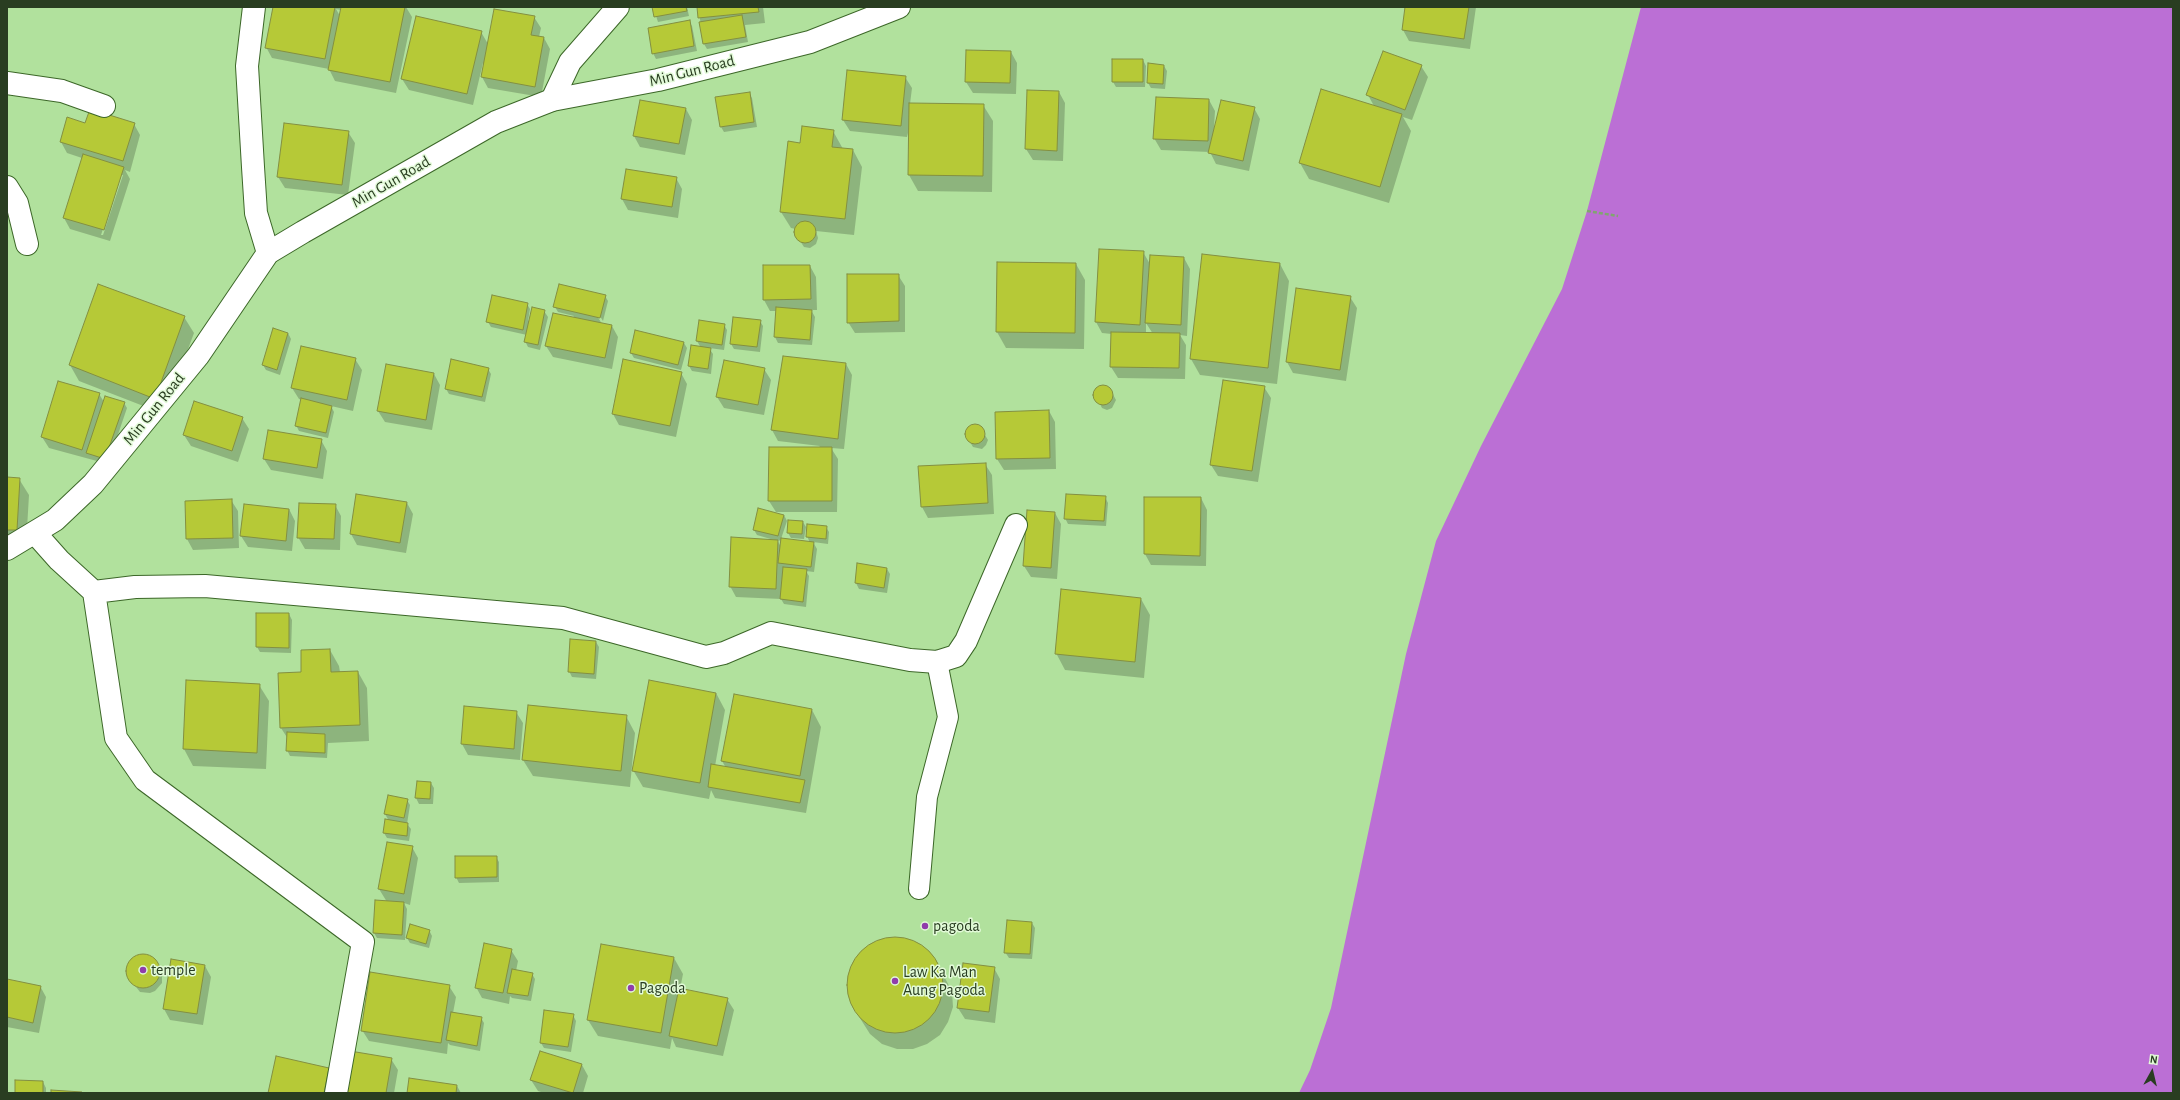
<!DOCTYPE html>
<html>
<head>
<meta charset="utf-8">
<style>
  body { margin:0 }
  #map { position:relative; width:2180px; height:1100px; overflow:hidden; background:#b1e19d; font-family:"Alegreya Sans",sans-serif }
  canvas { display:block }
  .frame { position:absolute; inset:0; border:8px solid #293d21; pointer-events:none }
  .north { position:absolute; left:2132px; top:1052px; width:40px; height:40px; -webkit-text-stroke:3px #e2fad8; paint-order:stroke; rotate:8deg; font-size:11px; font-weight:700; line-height:16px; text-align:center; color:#293d21 }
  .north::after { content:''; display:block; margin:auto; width:14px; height:18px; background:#293d21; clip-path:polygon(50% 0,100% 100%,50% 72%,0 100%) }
</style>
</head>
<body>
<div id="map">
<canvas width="2180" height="1100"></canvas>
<div class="frame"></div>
<div class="north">N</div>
</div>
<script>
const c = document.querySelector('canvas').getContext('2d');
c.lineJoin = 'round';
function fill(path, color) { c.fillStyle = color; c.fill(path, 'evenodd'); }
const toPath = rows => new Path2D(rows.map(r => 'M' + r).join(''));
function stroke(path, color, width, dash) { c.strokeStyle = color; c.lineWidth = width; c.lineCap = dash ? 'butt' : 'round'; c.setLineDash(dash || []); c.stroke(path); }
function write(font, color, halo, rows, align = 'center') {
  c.font = font + ' "Alegreya Sans",sans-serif'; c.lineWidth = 3; c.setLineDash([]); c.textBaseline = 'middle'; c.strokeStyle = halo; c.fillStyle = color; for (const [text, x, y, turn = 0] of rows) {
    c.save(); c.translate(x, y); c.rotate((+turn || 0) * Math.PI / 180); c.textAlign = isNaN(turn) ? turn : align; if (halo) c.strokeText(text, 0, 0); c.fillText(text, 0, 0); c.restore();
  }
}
const water = toPath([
  [1641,7,2173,7,2173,1093,1299,1093,1310,1070,1331,1008,1406,654,1436,541,1481,446,1562,289,1587,211]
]);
const shadow = toPath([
  [274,7,406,7,412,17,396,93,335,81,329,69,272,58,266,47],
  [336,9,341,10,340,16],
  [653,7,687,7,689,16,658,22],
  [698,7,763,7,765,23,745,25,748,42,707,49,704,44],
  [1406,7,1476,7,1470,49,1409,41,1403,30],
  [534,17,541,28,539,37,544,38,550,49,541,97,488,88,482,77,485,63,483,63,473,105,409,90,402,79,481,32,488,44],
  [689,21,692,26,697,51,656,59,653,53],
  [1011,52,1017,63,1016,94,973,93,966,82],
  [1143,60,1146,66,1145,87,1116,87,1113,82],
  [1149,64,1164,66,1167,71,1165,89,1151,88,1148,83],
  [1421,66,1428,77,1412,120,1403,117,1411,131,1389,203,1309,179,1300,163,1374,106,1368,95],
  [905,77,912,88,910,104,983,105,993,121,992,192,918,191,909,175,909,129,907,137,850,131,843,120],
  [1028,91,1059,92,1065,103,1063,161,1033,160,1026,149],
  [749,93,752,98,757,127,724,132,721,127],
  [1209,100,1215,111,1214,128,1254,108,1260,119,1249,171,1216,164,1210,152,1161,150,1154,138],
  [686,109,692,120,685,155,640,147,634,136],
  [86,124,134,124,140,135,130,172,125,170,130,179,110,241,70,229,64,218,82,158,67,153,61,142],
  [121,175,123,175,103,235,101,235],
  [833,131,843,149,853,150,862,167,854,235,816,231,818,238,816,244,810,248,804,247,795,233,796,229,791,228,781,212,801,144],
  [348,132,355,143,348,195,285,188,278,177],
  [676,178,682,189,678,218,628,210,622,199],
  [1100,250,1143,252,1150,264,1184,258,1190,269,1187,336,1180,335,1186,345,1185,379,1118,378,1111,367,1112,334,1102,333,1096,322],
  [1146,323,1153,334,1146,334],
  [1203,255,1280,264,1289,281,1277,384,1200,375,1191,359],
  [1076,264,1085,280,1084,349,1006,348,997,332],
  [810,266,816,277,817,310,811,310,815,317,812,345,778,343,775,337,777,311,770,311,764,300],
  [898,275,905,286,905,332,855,333,848,322],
  [605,296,608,301,603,321,598,313,596,314,602,324,612,326,618,337,612,369,553,357,546,346,574,316,558,312,555,307],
  [1350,297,1357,308,1346,381,1293,373,1287,362],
  [527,304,530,309,528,321,544,311,548,317,540,350,528,347,525,341,527,335,491,327,488,322],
  [184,317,194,333,164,414,79,381,70,365],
  [760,321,763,326,760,352,734,349,731,344],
  [724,325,727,330,724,350,709,348,713,354,711,374,692,371,689,366,701,348,697,341],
  [288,333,291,339,280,375,266,370,263,365],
  [684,343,687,348,681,370,634,358,631,353],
  [355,359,362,370,353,411,331,406,334,412,328,438,299,431,296,425,302,400,299,399,292,388],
  [846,364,852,375,844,449,831,448,838,459,837,512,776,512,769,501,820,446,778,441,772,430],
  [488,369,491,374,485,402,449,394,446,389],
  [764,369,771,380,764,415,724,408,717,397],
  [681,373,687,384,676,437,619,425,613,414],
  [434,374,440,385,432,430,385,422,378,411],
  [1103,386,1110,389,1116,400,1112,408,1107,410,1102,408,1095,394,1097,389],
  [1264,387,1271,398,1258,482,1218,476,1211,465],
  [99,394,104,402,124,403,127,408,108,464,49,448,42,437],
  [1049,411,1055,422,1056,469,1004,470,997,459],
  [242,418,249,429,238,462,191,446,184,435],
  [975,426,980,427,988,440,986,445,982,449,973,447,967,437,967,431],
  [321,440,327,451,323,479,271,470,264,459],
  [985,464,992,475,994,514,928,518,922,507],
  [7,478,19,479,29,495,26,546,7,545],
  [357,495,407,503,413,514,406,553,357,545,351,534],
  [1105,497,1108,503,1106,526,1068,524,1065,518],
  [1145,498,1201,498,1207,510,1206,566,1151,565,1145,554],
  [231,500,238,511,239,548,193,550,187,539],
  [245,505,289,509,295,521,292,551,248,547,241,536],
  [335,505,341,516,340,550,305,549,298,537],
  [1055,513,1061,524,1057,579,1031,577,1024,566],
  [784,515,787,521,781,539,810,543,807,536,826,527,829,532,828,544,813,542,817,549,814,572,806,571,809,576,806,607,784,604,781,599,736,597,730,586,774,540,757,535,754,530],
  [777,540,782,541,781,547],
  [803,522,806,527,804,539,791,538,788,533],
  [858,564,887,569,890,574,887,593,859,589,856,583],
  [1141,599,1150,615,1144,678,1065,670,1056,653],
  [257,614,289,614,292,620,291,653,260,652,257,647],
  [596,642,599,647,596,679,572,677,569,671],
  [330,650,339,666,340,672,358,672,367,688,369,741,328,743,327,758,290,756,287,750,288,739,281,728,302,673],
  [187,681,259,685,269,701,266,769,193,766,184,749],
  [716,693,725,710,715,766,726,768,722,761,812,710,821,727,806,813,715,798,711,790,709,799,643,787,633,770],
  [516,712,523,723,520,760,468,755,462,744],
  [626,716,635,733,630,787,533,776,523,760],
  [418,782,431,783,434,788,433,804,419,804,416,798],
  [407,800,410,805,407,824,411,829,409,841,387,838,384,833,389,821,385,814],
  [412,847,418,858,410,905,404,903,407,909,405,940,377,938,374,933,376,901,387,902,379,889],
  [496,857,499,862,499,882,459,883,456,877],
  [1032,923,1035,928,1032,959,1009,958,1005,952],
  [429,930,432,936,429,948,410,943,407,938],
  [897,938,913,941,926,949,936,960,952,992,953,1007,948,1022,940,1035,927,1044,913,1049,897,1049,882,1044,870,1034,851,1004,848,988,849,972,856,958,867,947,882,940],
  [511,950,518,961,516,971,532,974,535,979,531,1001,512,998,510,996,509,1004,482,998,476,987],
  [141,955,152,957,162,972,162,983,155,991,150,993,140,992,126,974,131,959],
  [674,958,683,974,680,989,727,999,734,1010,723,1056,676,1047,672,1038,670,1049,598,1036,588,1020],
  [205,966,211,977,203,1025,170,1020,164,1009],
  [994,968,1000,979,995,1023,965,1019,958,1008],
  [7,980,40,986,46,997,39,1033,7,1027],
  [449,986,456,997,453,1013,481,1018,484,1023,480,1051,450,1045,448,1043,447,1054,369,1041,362,1030],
  [573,1015,576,1021,571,1052,544,1048,541,1043],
  [391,1059,398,1070,394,1093,344,1093],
  [582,1065,588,1076,583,1093,544,1093,538,1091,531,1080],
  [328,1069,335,1080,332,1093,269,1093],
  [43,1082,46,1088,46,1093,16,1093],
  [457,1086,461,1093,408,1093]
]);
const building = toPath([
  [273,7,335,7,325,59,265,48,273,7],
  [341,7,405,7,390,82,328,70,341,7],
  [652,7,686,7,687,11,654,17,652,7],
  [697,7,758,7,759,12,698,18,697,7],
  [1405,7,1469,7,1464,39,1402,30,1405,7],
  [494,9,535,16,531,35,544,37,535,87,481,77,494,9],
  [742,15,746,37,703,44,699,22,742,15],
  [416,16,482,31,467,94,401,79,416,16],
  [690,20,694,46,652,54,648,28,690,20],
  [966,50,1011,51,1010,83,965,82,966,50],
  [1383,51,1422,65,1405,110,1366,95,1383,51],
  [1112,59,1143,59,1143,82,1112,82,1112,59],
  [1148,63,1164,65,1163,84,1147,83,1148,63],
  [847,70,906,76,901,126,842,120,847,70],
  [1321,89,1402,114,1380,187,1299,163,1321,89],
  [1027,90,1059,91,1057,151,1025,149,1027,90],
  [750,92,754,122,720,127,715,97,750,92],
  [1156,97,1209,99,1208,141,1153,139,1156,97],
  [640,100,686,108,679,144,633,136,640,100],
  [1221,100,1255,107,1243,161,1208,153,1221,100],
  [909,103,984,104,983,176,908,175,909,103],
  [90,109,135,123,123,161,60,142,67,117,85,123,90,109],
  [284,123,349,131,342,185,277,177,284,123],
  [802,126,834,130,832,147,853,149,845,219,780,212,788,141,800,143,802,126],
  [83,154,124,167,104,230,63,218,83,154],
  [626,169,677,177,672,207,621,199,626,169],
  '794 232a11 11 0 1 1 22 0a11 11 0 1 1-22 0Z',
  [1099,249,1144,251,1140,325,1095,322,1099,249],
  [1202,254,1280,263,1268,368,1190,359,1202,254],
  [1150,255,1184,257,1181,325,1145,323,1150,255],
  [997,262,1076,263,1075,333,996,332,997,262],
  [763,265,810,265,811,299,763,300,763,265],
  [847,274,899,274,899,321,847,323,847,274],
  [98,284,185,316,155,399,69,365,98,284],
  [559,284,606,295,600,318,553,307,559,284],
  [1296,288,1351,296,1340,370,1286,362,1296,288],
  [492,295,528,303,523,330,486,322,492,295],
  [532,307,545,310,538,345,524,342,532,307],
  [776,307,812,310,810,340,774,337,776,307],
  [553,313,612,325,605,358,545,346,553,313],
  [733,317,761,320,757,347,730,344,733,317],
  [699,320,725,324,722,345,696,341,699,320],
  [273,328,288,333,277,370,262,365,273,328],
  [635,330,684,342,678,365,630,353,635,330],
  [1111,332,1180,333,1179,368,1110,367,1111,332],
  [691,345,711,348,708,369,688,366,691,345],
  [301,346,356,358,347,400,291,388,301,346],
  [783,356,846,363,838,439,771,430,783,356],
  [451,359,489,368,482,397,445,389,451,359],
  [623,359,682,372,670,426,612,414,623,359],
  [724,360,765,368,758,405,716,397,724,360],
  [386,364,434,373,426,420,377,411,386,364],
  [1223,380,1265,386,1252,471,1210,465,1223,380],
  [58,381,100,393,82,450,41,437,58,381],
  '1093 395a10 10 0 1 1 20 0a10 10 0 1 1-20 0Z',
  [105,396,125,402,105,459,86,453,105,396],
  [301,398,332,406,326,433,295,426,301,398],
  [194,401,243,417,232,451,183,435,194,401],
  [1049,410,1050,458,996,459,995,412,1049,410],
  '965 434a10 10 0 1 1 20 0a10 10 0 1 1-20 0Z',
  [268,430,322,439,317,468,263,459,268,430],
  [769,447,832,447,832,501,768,501,769,447],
  [986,463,988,503,921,507,918,466,986,463],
  [7,477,20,478,17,530,7,530,7,477],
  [356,494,407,502,400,543,350,534,356,494],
  [1066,494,1106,496,1104,521,1064,519,1066,494],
  [1144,497,1201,497,1200,556,1144,554,1144,497],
  [232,499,233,538,186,539,185,501,232,499],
  [299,503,336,504,334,539,297,538,299,503],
  [244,504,289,509,286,541,240,536,244,504],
  [758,508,784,515,778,536,753,530,758,508],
  [1027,510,1055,512,1051,568,1023,566,1027,510],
  [788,520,803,521,802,534,787,533,788,520],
  [807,524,827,526,826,539,806,537,807,524],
  [731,537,778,540,776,589,729,587,731,537],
  [781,538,814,542,811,567,778,563,781,538],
  [857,563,887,568,884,588,855,583,857,563],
  [783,567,807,569,803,602,780,599,783,567],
  [1061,589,1141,598,1135,662,1055,654,1061,589],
  [256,613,289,613,289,648,256,647,256,613],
  [570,639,596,641,594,674,568,672,570,639],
  [330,649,331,672,358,671,360,725,280,728,278,673,301,672,301,650,330,649],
  [186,680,260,684,257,753,183,749,186,680],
  [649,680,716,693,700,783,632,771,649,680],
  [734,694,812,709,800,776,721,761,734,694],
  [528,705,627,715,621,771,522,760,528,705],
  [464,706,517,711,514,749,461,744,464,706],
  [287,732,325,734,325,753,286,751,287,732],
  [711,764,805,780,800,803,708,787,711,764],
  [417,781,431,782,430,799,415,798,417,781],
  [388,795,408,799,404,818,384,814,388,795],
  [385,819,408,823,407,836,383,833,385,819],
  [387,842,413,846,404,894,378,889,387,842],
  [455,856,497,856,497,877,455,878,455,856],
  [375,900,404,902,402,935,373,933,375,900],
  [1007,920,1032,922,1030,954,1004,953,1007,920],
  [410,924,430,930,426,944,406,938,410,924],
  '847 985a48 48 0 1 1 96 0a48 48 0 1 1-96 0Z',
  [484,943,512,949,503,993,475,988,484,943],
  [601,944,674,957,661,1033,587,1020,601,944],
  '126 971a17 17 0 1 1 34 0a17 17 0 1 1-34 0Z',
  [171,959,205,965,197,1014,163,1009,171,959],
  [963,963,995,967,989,1012,957,1008,963,963],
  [512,969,533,973,528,996,507,993,512,969],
  [370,972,450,985,441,1043,361,1031,370,972],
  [7,979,41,986,33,1023,7,1017,7,979],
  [679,988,728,998,717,1046,669,1036,679,988],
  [544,1010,574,1014,568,1047,540,1043,544,1010],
  [451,1012,482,1017,477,1046,446,1040,451,1012],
  [350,1051,392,1058,386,1093,343,1093,350,1051],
  [540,1051,582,1064,573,1093,530,1080,540,1051],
  [276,1056,329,1068,324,1093,268,1093,276,1056],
  [409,1078,457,1085,456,1093,407,1093,409,1078],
  [15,1080,43,1081,43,1093,15,1093,15,1080],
  [51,1090,82,1092,82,1093,51,1093,51,1090]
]);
const path = toPath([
  [1587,211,1618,216]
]);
const service = toPath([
  [919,889,927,797,948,717,937,662]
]);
const minor = toPath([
  [254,7,247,66,253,167,256,213,268,253],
  [7,83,62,91,104,106],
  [552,100,570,62,618,7],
  [7,187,17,203,27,244],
  [35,533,59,560,94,592,116,738,145,780,363,942,336,1093],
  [94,592,135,587,205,586,563,618,706,657,724,653,771,633,910,660,937,662,956,656,966,641,1016,525]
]);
const tertiary = toPath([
  [7,549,55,520,93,484,198,356,268,253,303,232,496,122,552,100,658,80,810,42,899,7]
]);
const markers = [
  [925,926,4,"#903dab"],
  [143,970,4,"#903dab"],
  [895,981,4,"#903dab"],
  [631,988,4,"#903dab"]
];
const streetNames = [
  ["Min Gun Road",692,71,-14],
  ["Min Gun Road",391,182,-30],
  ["Min Gun Road",154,409,-51]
];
const poiNames = [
  ["pagoda",933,926],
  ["temple",151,970],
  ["Law Ka Man",903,972],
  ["Aung Pagoda",903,990],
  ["Pagoda",639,988]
];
fill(water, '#bb6fd5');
fill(shadow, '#0003');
fill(building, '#b6c937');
stroke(building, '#838f41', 1);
stroke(service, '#3c6728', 22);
stroke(minor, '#3c6728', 24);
stroke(tertiary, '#3c6728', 24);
stroke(path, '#80a670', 2.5, [4, 2]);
stroke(service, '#fff', 20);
stroke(minor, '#fff', 22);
stroke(tertiary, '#fff', 22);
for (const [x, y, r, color] of markers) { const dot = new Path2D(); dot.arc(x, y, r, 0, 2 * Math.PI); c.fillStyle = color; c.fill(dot); stroke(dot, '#e2fad8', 1.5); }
write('16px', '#293d21', '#e2fad8', streetNames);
write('16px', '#293d21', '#e2fad8', poiNames, 'left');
</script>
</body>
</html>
